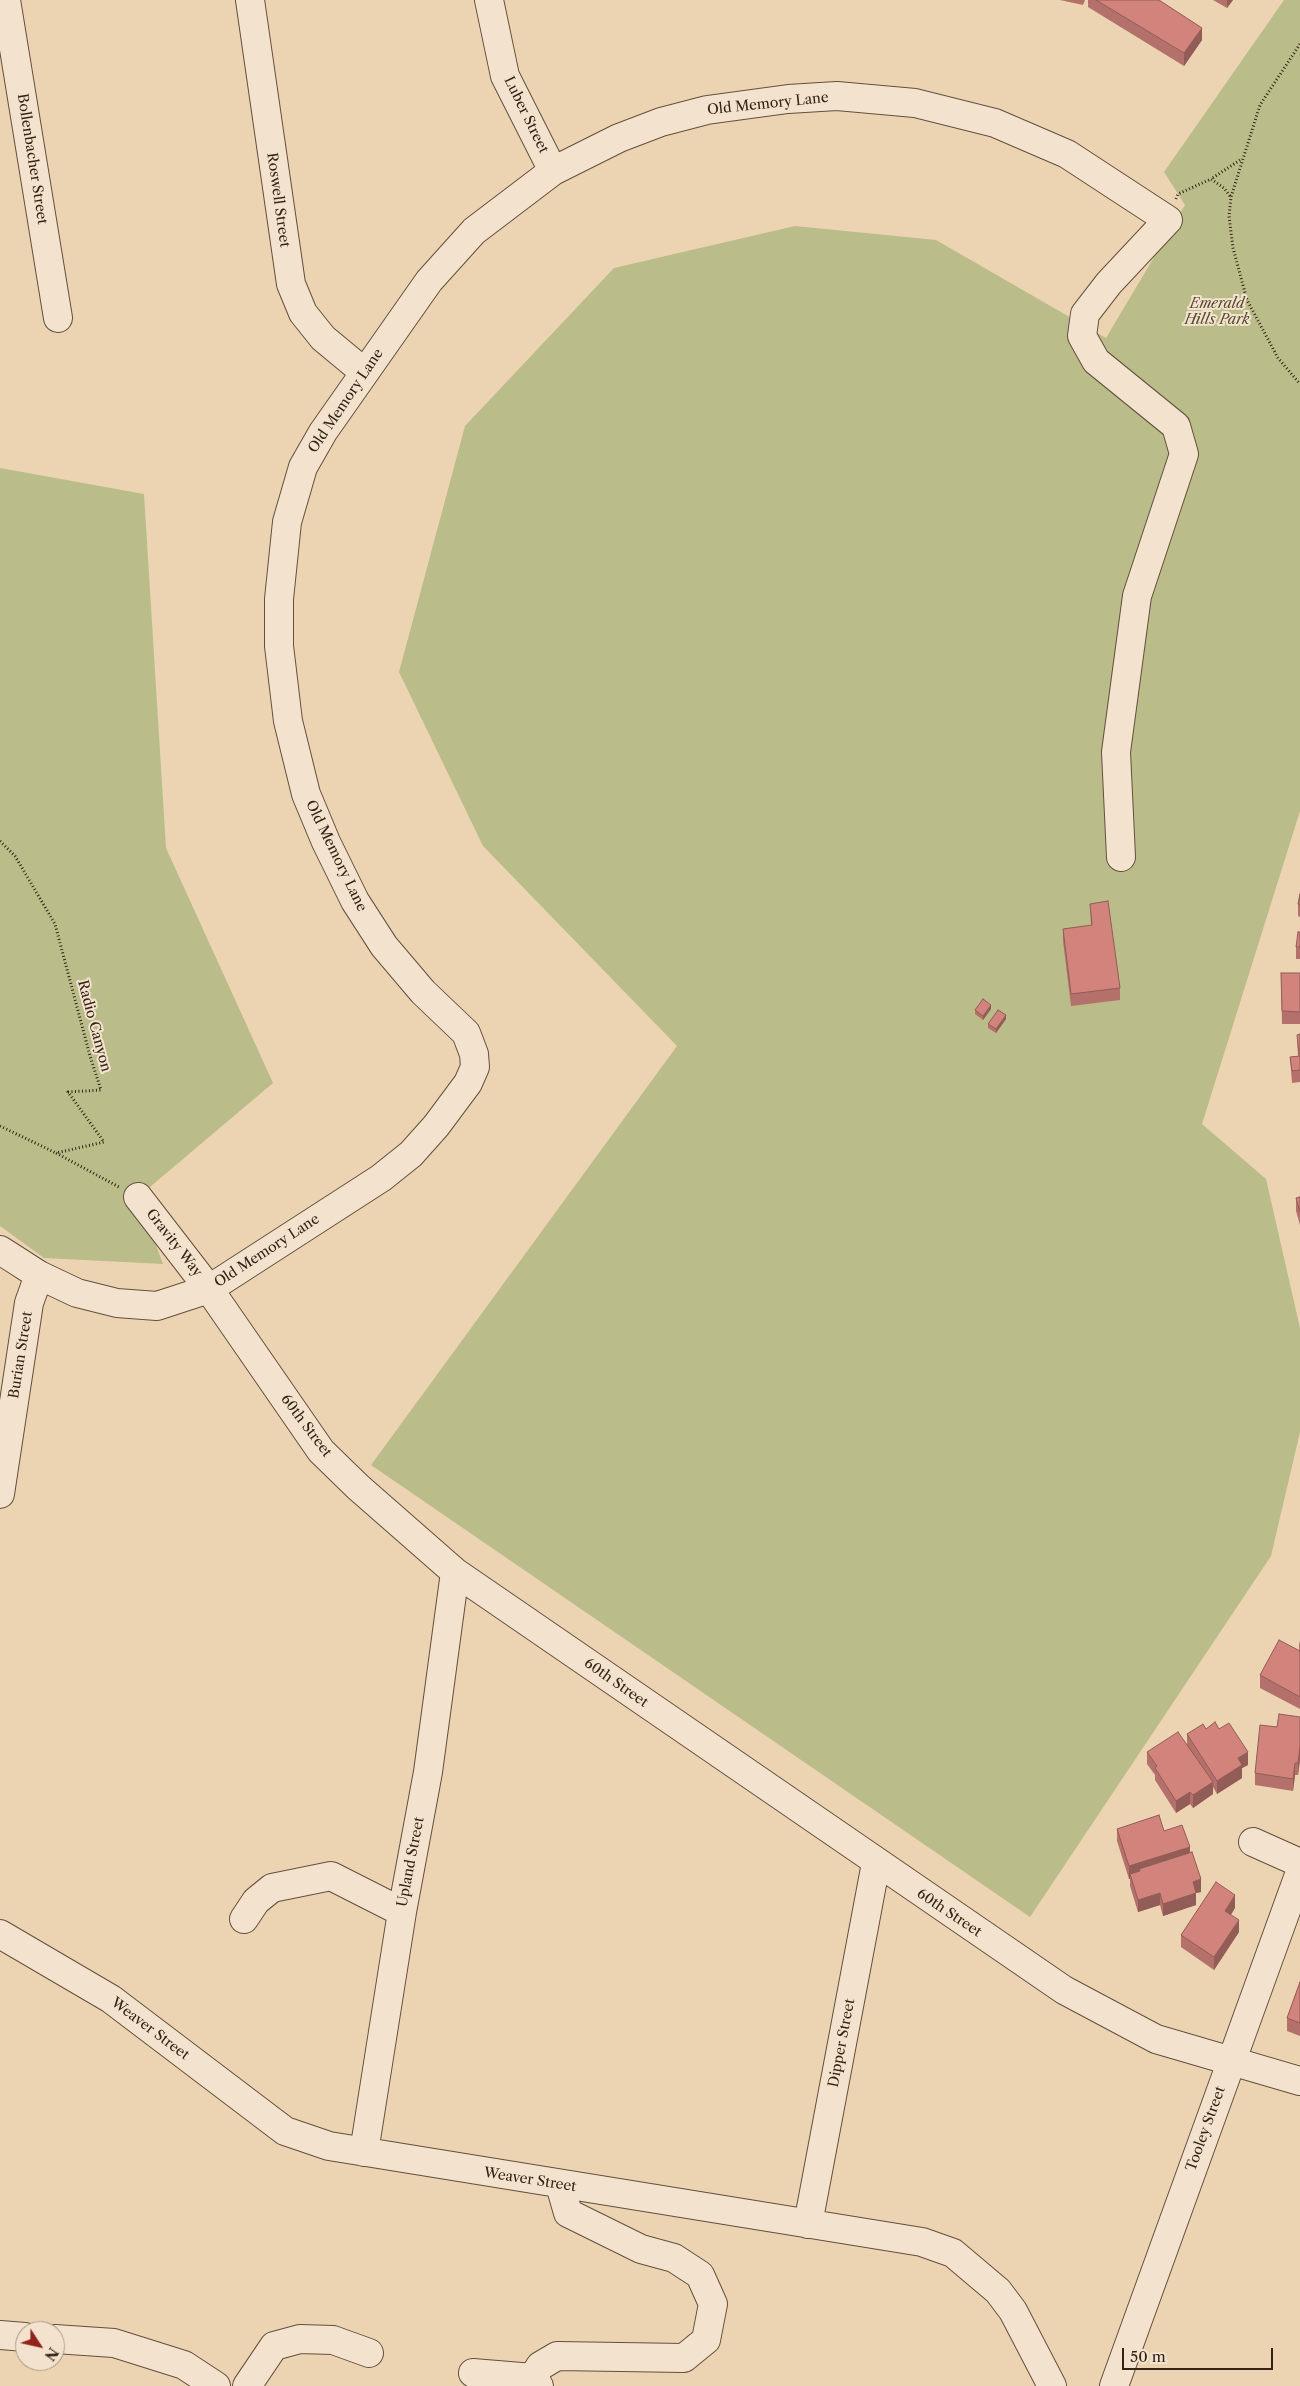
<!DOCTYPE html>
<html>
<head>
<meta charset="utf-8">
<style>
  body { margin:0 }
  #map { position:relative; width:1300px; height:2386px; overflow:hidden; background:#ecd4b3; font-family:"Libre Caslon Text",serif }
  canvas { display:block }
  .north { position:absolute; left:15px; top:2321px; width:50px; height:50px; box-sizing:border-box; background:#f3e3ce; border:1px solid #a79684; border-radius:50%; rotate:125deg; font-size:14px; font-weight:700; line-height:20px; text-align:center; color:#352315 }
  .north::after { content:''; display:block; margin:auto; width:18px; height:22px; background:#8f2418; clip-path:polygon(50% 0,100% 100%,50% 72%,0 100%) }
  .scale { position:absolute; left:1122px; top:2348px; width:151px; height:22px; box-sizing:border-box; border:2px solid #352315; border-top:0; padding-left:6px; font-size:15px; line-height:18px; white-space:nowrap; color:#352315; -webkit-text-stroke:4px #f3e3ce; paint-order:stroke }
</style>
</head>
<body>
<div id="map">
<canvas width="1300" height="2386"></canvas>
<div class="north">N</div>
<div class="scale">50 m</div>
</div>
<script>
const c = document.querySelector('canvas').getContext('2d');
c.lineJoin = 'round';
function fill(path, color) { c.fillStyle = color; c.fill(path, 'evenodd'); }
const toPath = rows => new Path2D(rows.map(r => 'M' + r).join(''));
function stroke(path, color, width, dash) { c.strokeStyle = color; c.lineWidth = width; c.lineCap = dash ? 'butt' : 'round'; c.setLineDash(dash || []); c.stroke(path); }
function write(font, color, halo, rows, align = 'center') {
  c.font = font + ' "Libre Caslon Text",serif'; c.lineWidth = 4; c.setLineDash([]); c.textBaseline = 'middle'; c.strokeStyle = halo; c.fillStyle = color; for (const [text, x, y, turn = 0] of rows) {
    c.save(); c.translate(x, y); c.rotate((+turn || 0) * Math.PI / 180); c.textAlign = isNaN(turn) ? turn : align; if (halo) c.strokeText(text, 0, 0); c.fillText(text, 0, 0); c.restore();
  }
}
const green = toPath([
  [1284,0,1300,0,1300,811,1202,1124,1266,1179,1300,1328,1300,1432,1271,1556,1030,1917,371,1465,677,1046,483,846,399,672,465,426,614,268,795,226,936,240,1106,338,1185,205,1164,172],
  [0,468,144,494,166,848,273,1083,138,1197,163,1264,44,1258,0,1226]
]);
const path = toPath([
  [1300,44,1260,105,1231,197,1229,216,1233,248,1247,300,1278,358,1300,384],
  [1230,196,1224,188,1211,179,1240,160],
  [1176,199,1178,194,1211,179],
  [0,841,15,856,55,924,90,1056,101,1090,68,1092,104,1142,56,1153,119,1187],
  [0,1126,56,1153]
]);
const minor = toPath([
  [6,0,58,318],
  [250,0,291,284,303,313,323,338,364,372],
  [489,0,505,76,553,171],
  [138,1197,209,1289,321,1451,358,1487,455,1572,1064,1990,1156,2039,1300,2081],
  [0,1250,39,1275,77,1293,117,1303,157,1306,209,1289,381,1178,411,1154,436,1126,468,1083,475,1067,474,1054,466,1033,423,992,384,946,355,901,326,842,306,794,288,721,279,646,279,599,287,522,303,467,323,432,429,281,474,231,553,171,619,138,661,122,707,110,788,99,837,96,915,103,995,123,1067,154,1168,220,1109,283,1085,314,1082,336,1096,361,1176,426,1184,454,1137,596,1116,752,1121,857],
  [0,1494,29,1303,39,1275],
  [1253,1842,1300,1863],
  [244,1919,256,1901,272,1888,331,1876,402,1912],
  [0,1934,111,1999,285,2131,329,2146,922,2242,953,2253,998,2291,1013,2311,1052,2386],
  [364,2152,402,1912,428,1772,455,1572],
  [808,2224,876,1863],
  [0,2335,25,2337],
  [55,2339,114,2343,184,2365,216,2386],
  [473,2373,533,2378],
  [247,2386,274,2346,300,2339,333,2340,369,2353],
  [539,2386,533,2378,540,2366,557,2356,684,2358,706,2340,713,2304,700,2275,674,2258,641,2249,568,2213,560,2185],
  [1114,2386,1300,1872]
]);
const wall = toPath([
  [1060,0,1085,0,1083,5],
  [1088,0,1159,0,1202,40,1184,66,1088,7],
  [1213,0,1233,0,1227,8],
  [1300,894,1300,917,1298,916,1298,904],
  [1090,904,1120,988,1120,1000,1071,1006,1063,941,1063,929,1091,926],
  [1300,932,1300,959,1296,959,1296,947],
  [1281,973,1300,973,1300,1024,1282,1024],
  [991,1009,983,1020,975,1014,975,1010],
  [1006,1019,996,1033,988,1028,988,1024],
  [1300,1034,1300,1082,1292,1083,1290,1057,1298,1056,1297,1035],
  [1300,1197,1300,1225,1296,1211,1296,1198],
  [1300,1641,1300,1709,1260,1688,1260,1675,1299,1650,1299,1644],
  [1300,1717,1300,1759,1298,1775,1295,1775,1293,1791,1255,1785,1255,1773,1277,1727],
  [1206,1729,1219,1729,1248,1765,1242,1768,1242,1778,1217,1794,1213,1787,1213,1794,1193,1808,1190,1804,1176,1813,1155,1780,1155,1775,1147,1764,1147,1752,1187,1744,1187,1734],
  [1117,1829,1164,1831,1190,1853,1201,1892,1196,1893,1196,1905,1163,1916,1160,1905,1138,1912,1130,1886,1130,1879,1129,1879,1117,1841],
  [1235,1908,1231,1915,1239,1932,1214,1970,1181,1947,1181,1935],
  [1300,1982,1300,2036,1287,2031,1287,2018]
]);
const shadedWall = toPath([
  [1227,0,1233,0,1227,8],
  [1202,28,1202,40,1184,66,1184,53],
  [991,1005,991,1009,983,1020,983,1016],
  [1006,1015,1006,1019,996,1033,996,1029],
  [1300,1747,1300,1759,1298,1775,1298,1763],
  [1248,1752,1248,1765,1242,1768,1242,1778,1217,1794,1217,1781,1238,1758],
  [1295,1763,1295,1775,1293,1791,1293,1779],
  [1213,1782,1213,1794,1193,1808,1193,1795],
  [1190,1792,1190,1804,1176,1813,1176,1801],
  [1190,1847,1190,1860,1139,1869,1139,1876,1130,1874,1130,1879,1129,1879,1129,1866],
  [1201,1879,1201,1892,1196,1893,1196,1905,1163,1916,1163,1904,1193,1882],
  [1160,1893,1160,1905,1138,1912,1138,1900],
  [1235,1895,1235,1908,1225,1923,1225,1911],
  [1239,1920,1239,1932,1214,1970,1214,1957]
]);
const building = toPath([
  [1096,0,1159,0,1202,28,1184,53,1096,0],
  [1300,894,1300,905,1298,904,1300,894],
  [1108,901,1120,988,1071,994,1063,929,1092,925,1090,904,1108,901],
  [1298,932,1300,932,1300,947,1296,947,1298,932],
  [1281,973,1300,973,1300,1012,1282,1011,1281,973],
  [983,999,991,1005,983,1016,975,1010,983,999],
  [998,1010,1006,1015,996,1029,988,1024,998,1010],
  [1300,1034,1300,1054,1299,1054,1297,1035,1300,1034],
  [1300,1056,1300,1070,1292,1071,1290,1057,1300,1056],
  [1300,1197,1300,1212,1296,1198,1300,1197],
  [1279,1640,1300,1651,1300,1697,1260,1675,1279,1640],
  [1279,1714,1300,1717,1300,1747,1298,1763,1295,1763,1293,1779,1255,1773,1260,1725,1277,1727,1279,1714],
  [1215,1722,1219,1729,1229,1723,1248,1752,1238,1758,1242,1765,1217,1781,1187,1734,1203,1724,1206,1729,1215,1722],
  [1178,1732,1213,1782,1193,1795,1190,1792,1176,1801,1155,1768,1157,1766,1147,1752,1178,1732],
  [1159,1815,1164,1831,1182,1825,1190,1847,1129,1866,1117,1829,1159,1815],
  [1192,1852,1201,1879,1193,1882,1196,1893,1163,1904,1160,1893,1138,1900,1130,1874,1140,1871,1139,1869,1192,1852],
  [1216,1882,1235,1895,1225,1911,1239,1920,1214,1957,1181,1935,1216,1882],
  [1300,1982,1300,2023,1287,2018,1300,1982]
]);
const streetNames = [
  ["Old Memory Lane",768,104,-6],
  ["Luber Street",526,115,64],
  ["Bollenbacher Street",32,159,81],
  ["Roswell Street",278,200,82],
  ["Old Memory Lane",346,401,-56],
  ["Old Memory Lane",336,856,64],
  ["Radio Canyon",94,1026,75],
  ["Gravity Way",174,1243,52],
  ["Old Memory Lane",267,1251,-33],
  ["Burian Street",21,1355,-81],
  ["60th Street",306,1426,53],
  ["60th Street",616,1683,35],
  ["Upland Street",411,1862,-79],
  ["60th Street",949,1913,34],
  ["Weaver Street",150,2029,37],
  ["Dipper Street",842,2043,-79],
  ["Tooley Street",1206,2129,-70],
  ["Weaver Street",530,2180,9]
];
const parkNames = [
  ["Emerald",1217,304],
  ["Hills Park",1217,320]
];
fill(green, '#babc8a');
stroke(minor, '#634f3c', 30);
stroke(path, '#352315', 3, [1, 2.5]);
stroke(minor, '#f3e3ce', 28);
fill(wall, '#b4716b');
fill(shadedWall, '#925c57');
fill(building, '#d1837c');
stroke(building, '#925c57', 1);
write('14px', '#352315', '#f3e3ce', streetNames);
write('italic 14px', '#564932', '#f3e3ce', parkNames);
</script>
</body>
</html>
